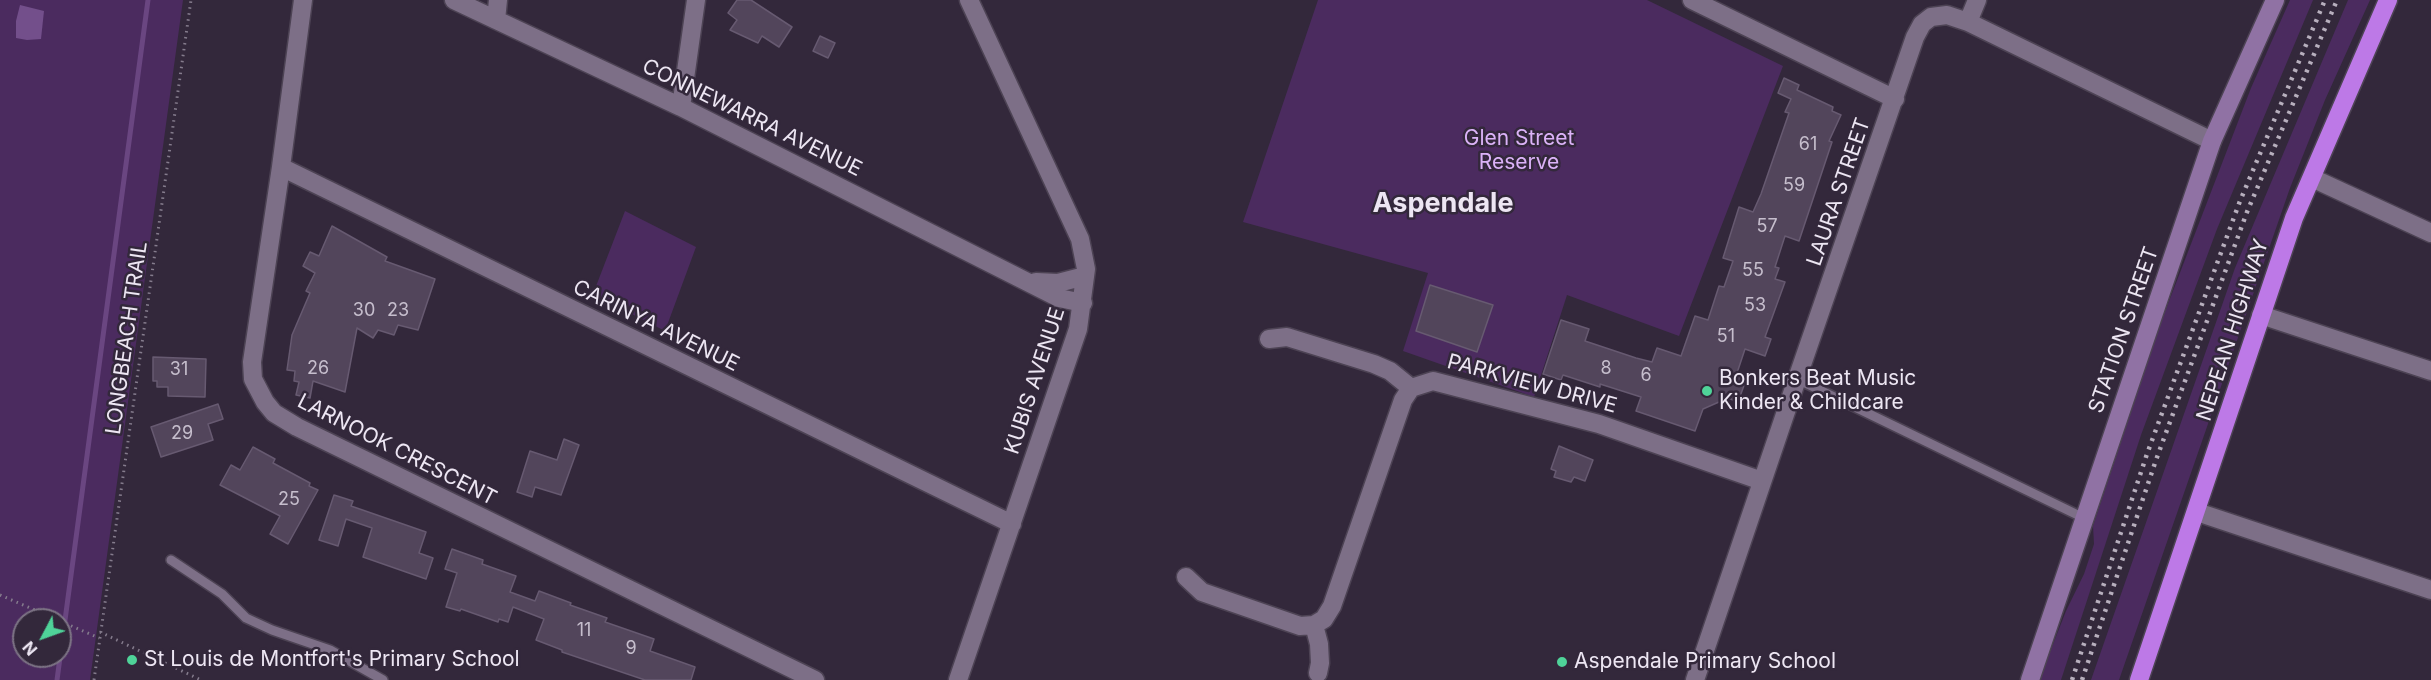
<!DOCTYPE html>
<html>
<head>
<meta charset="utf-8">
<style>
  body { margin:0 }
  #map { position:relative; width:2431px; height:680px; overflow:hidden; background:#33283b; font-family:Inter,sans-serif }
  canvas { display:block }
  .north { position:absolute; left:12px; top:608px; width:60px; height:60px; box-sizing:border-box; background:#33283b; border:2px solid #7d7485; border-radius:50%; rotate:229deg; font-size:16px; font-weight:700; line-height:24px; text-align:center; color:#ede6f3 }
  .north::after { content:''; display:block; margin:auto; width:21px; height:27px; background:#4fd399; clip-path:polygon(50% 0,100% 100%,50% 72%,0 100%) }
</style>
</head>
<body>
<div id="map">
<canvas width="2431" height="680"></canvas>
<div class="north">N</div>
</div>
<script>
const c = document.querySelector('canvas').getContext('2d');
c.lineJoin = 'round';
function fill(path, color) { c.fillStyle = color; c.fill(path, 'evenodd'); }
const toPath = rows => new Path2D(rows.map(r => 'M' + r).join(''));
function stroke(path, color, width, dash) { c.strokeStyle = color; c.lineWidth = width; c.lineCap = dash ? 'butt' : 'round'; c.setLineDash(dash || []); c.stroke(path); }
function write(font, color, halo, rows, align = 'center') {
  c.font = font + ' Inter,sans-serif'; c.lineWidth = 5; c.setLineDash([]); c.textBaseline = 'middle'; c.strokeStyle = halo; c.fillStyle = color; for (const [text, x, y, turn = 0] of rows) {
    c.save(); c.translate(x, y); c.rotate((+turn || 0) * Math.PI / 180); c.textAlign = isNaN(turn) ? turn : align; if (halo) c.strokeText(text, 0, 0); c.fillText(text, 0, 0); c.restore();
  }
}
const green = toPath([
  [0,0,183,0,90,680,0,680],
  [24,620,60,620,60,656,24,656],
  [1318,0,1647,0,1783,66,1679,336,1567,295,1534,397,1403,351,1428,273,1243,222],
  [2290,0,2313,0,2217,229,2141,435,2061,680,2039,680,2066,611,2084,574,2094,544,2093,526,2161,322,2251,88],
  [2348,0,2370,0,2325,100,2290,188,2119,680,2091,680,2235,268],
  [625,211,696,247,665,331,593,294]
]);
const forest = toPath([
  [20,5,44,11,41,39,27,40,16,38,16,21]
]);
const stream = toPath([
  [57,680,148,0]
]);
const building = toPath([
  [737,0,751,0,792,27,779,47,762,36,758,43,730,30,737,20,728,13,737,0],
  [820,36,835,43,828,58,813,51,820,36],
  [1784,78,1799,85,1797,90,1833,107,1832,111,1841,115,1829,141,1832,142,1799,241,1785,236,1775,267,1779,268,1775,279,1785,282,1765,337,1771,339,1765,356,1745,349,1736,376,1746,380,1738,402,1728,398,1703,409,1695,431,1636,411,1641,397,1600,384,1600,387,1563,375,1561,380,1543,374,1561,320,1589,329,1585,341,1636,358,1652,362,1657,348,1681,356,1695,316,1708,320,1719,286,1724,287,1733,261,1723,258,1739,207,1753,212,1761,194,1789,113,1785,112,1791,99,1778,93,1784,78],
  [332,226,387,257,385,261,435,279,418,330,398,325,394,335,378,330,373,338,357,328,345,392,313,381,310,398,296,395,299,382,294,381,295,371,287,370,292,335,310,293,306,291,315,273,303,266,310,252,319,256,332,226],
  [1430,285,1493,305,1477,352,1416,331,1430,285],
  [153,357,206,359,205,397,168,396,168,387,157,387,157,381,153,381,153,357],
  [218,404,223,419,208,424,213,440,161,457,151,427,218,404],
  [564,439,579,445,561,495,535,487,532,497,517,492,530,451,557,460,564,439],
  [1559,446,1593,460,1585,481,1574,477,1571,482,1554,477,1556,471,1551,469,1559,446],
  [253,447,275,459,273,463,310,483,309,486,318,490,288,544,270,534,280,516,220,485,231,465,240,470,253,447],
  [334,495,353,501,351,506,426,532,419,553,433,558,426,579,363,557,372,528,346,519,338,546,319,540,334,495],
  [452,549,483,560,482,564,516,576,510,592,535,601,539,591,571,603,570,605,607,618,605,622,654,639,650,651,695,667,691,680,645,680,562,652,562,650,536,640,544,619,513,607,508,622,499,619,498,622,461,609,460,611,446,607,457,573,445,569,452,549]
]);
const path = toPath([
  [0,595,58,620],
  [60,621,99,638],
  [100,632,201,680],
  [94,680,191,0]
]);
const lane = toPath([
  [1797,379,2084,518],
  [171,560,222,594,246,618,272,630,330,650,383,680]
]);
const street = toPath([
  [303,0,281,167,252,362,253,379,265,402,274,413,297,427,815,680],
  [454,0,681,107,1059,298,1083,303],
  [1692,0,1895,99],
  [496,20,498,0],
  [1968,22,1977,0],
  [681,107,696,0],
  [281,167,1012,524],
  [2312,178,2431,233],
  [1036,282,1058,283,1085,276],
  [2261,315,2431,371],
  [1269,339,1287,337,1374,364,1390,371,1411,388],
  [2197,512,2431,590],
  [1186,577,1202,592,1300,626,1314,625],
  [1318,673,1320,663,1319,644,1314,625,1324,619,1332,606,1403,400,1411,388,1433,381,1599,424,1762,481],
  [958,680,1078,329,1086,269,1080,239,969,0],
  [1695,680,1797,379,1915,37,1922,24,1931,17,1947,15,1968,22,2212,141]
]);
const secondary = toPath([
  [2030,680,2212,141,2275,0]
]);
const highway = toPath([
  [2139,680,2294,218,2388,0]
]);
const rail = toPath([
  [2072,680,2147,454,2240,201,2325,0],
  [2082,680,2156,460,2247,212,2337,0]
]);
const markers = [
  [1707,391,6,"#4fd399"],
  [132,660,6,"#4fd399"],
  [1562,662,6,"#4fd399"]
];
const numberNames = [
  ["61",1808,145],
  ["59",1794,186],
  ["57",1767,227],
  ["55",1753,271],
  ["53",1755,306],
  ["30",364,311],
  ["23",398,311],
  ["51",1726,337],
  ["26",318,369],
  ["8",1606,369],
  ["31",179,370],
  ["6",1646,376],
  ["29",182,434],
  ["25",289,500],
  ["11",584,631],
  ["9",631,649]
];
const streetNames = [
  ["CONNEWARRA AVENUE",752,118,26],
  ["LAURA STREET",1839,192,-71],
  ["CARINYA AVENUE",656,326,26],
  ["STATION STREET",2124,330,-71],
  ["NEPEAN HIGHWAY",2233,330,-72],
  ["LONGBEACH TRAIL",127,338,-82],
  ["KUBIS AVENUE",1035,381,-72],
  ["PARKVIEW DRIVE",1532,384,15],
  ["LARNOOK CRESCENT",397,450,27]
];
const parkNames = [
  ["Glen Street",1519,139],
  ["Reserve",1519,163]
];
const poiNames = [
  ["Bonkers Beat Music",1719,379],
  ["Kinder & Childcare",1719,403],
  ["St Louis de Montfort's Primary School",144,660],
  ["Aspendale Primary School",1574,662]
];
const districtNames = [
  ["Aspendale",1443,204]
];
fill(green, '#4b2b5f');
fill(forest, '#734f8b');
stroke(stream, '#6a4681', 5);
fill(building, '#52455b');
stroke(building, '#675a71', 1.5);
stroke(lane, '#4d4354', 12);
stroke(street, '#4d4354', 21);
stroke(secondary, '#4d4354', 21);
stroke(highway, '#4d4354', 21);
stroke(path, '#857c8d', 3, [1.5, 4.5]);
stroke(lane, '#7d6f87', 9);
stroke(street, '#7d6f87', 18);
stroke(secondary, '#9072a4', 18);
stroke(highway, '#bd79e7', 18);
stroke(rail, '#b7afbd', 4.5, [3, 6]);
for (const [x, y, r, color] of markers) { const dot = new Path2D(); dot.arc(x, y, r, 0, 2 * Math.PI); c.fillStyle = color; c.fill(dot); stroke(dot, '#33283b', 2); }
write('18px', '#c6becd', null, numberNames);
write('21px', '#ede6f3', '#33283b', streetNames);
write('21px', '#dbb2f8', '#33283b', parkNames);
write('21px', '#ede6f3', '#33283b', poiNames, 'left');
write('bold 27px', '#ede6f3', '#33283b', districtNames);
</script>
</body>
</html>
